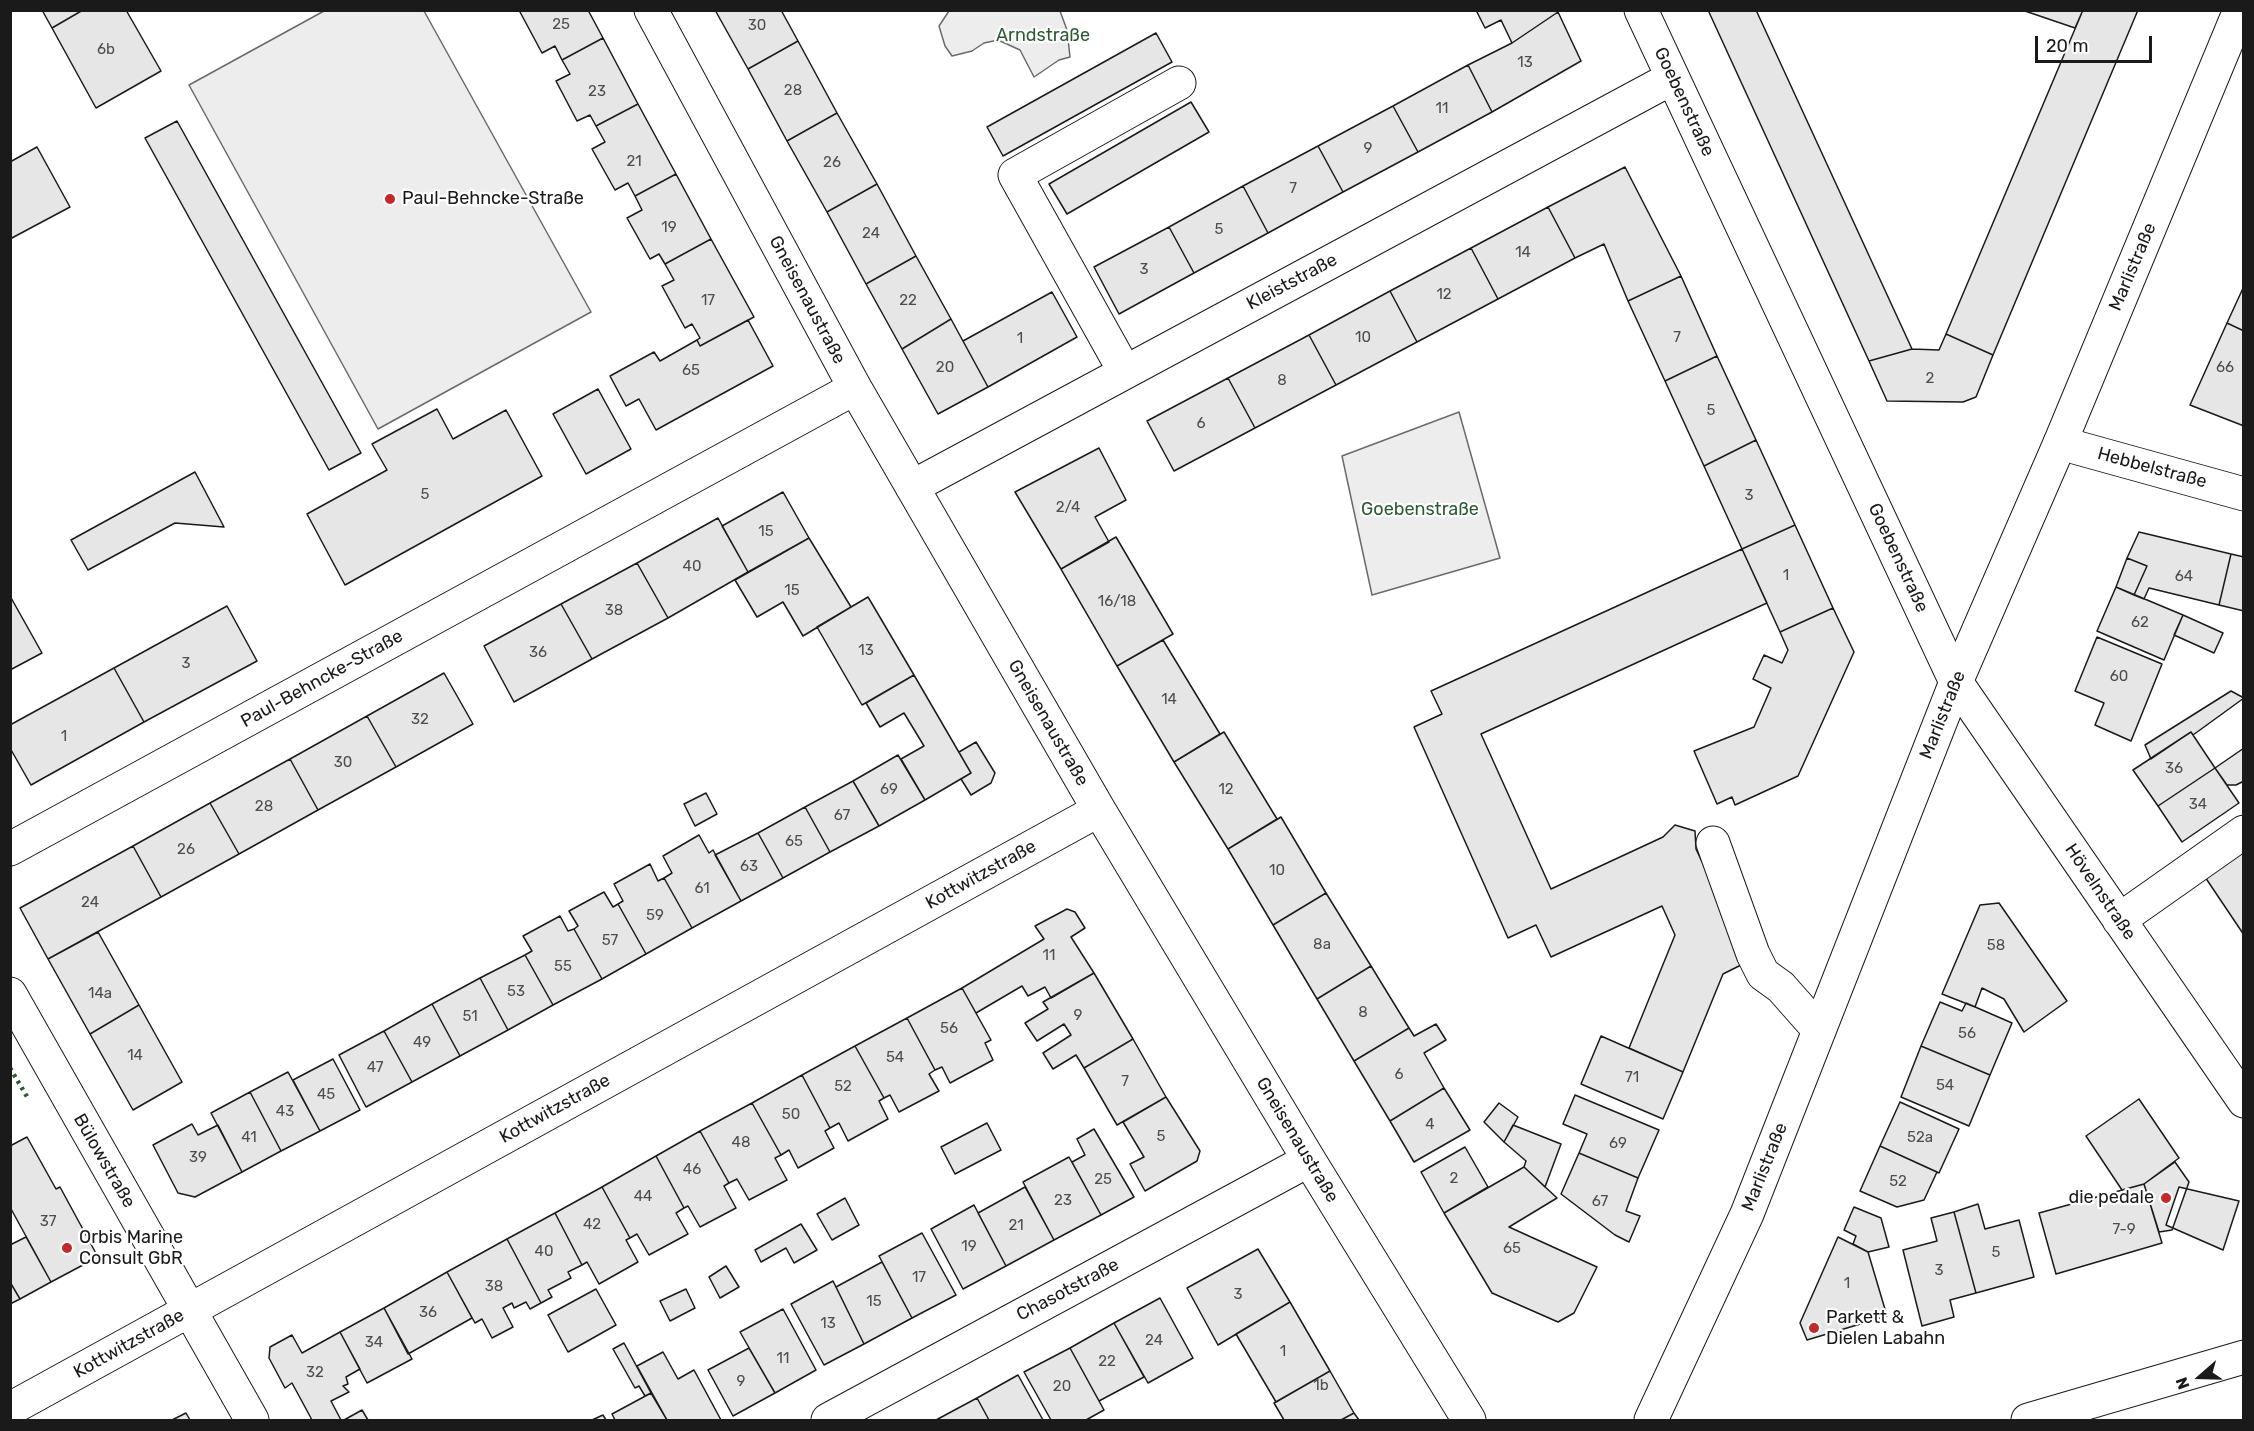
<!DOCTYPE html>
<html>
<head>
<meta charset="utf-8">
<style>
  body { margin:0 }
  #map { position:relative; width:2254px; height:1431px; overflow:hidden; background:#fff; font-family:Rubik,sans-serif }
  canvas { display:block }
  .frame { position:absolute; inset:0; border:12px solid #1a1a1a; pointer-events:none }
  .north { position:absolute; left:2170px; top:1347px; width:60px; height:60px; -webkit-text-stroke:4px #fff; paint-order:stroke; rotate:250deg; font-size:16px; font-weight:700; line-height:24px; text-align:center; color:#1a1a1a }
  .north::after { content:''; display:block; margin:auto; width:21px; height:27px; background:#1a1a1a; clip-path:polygon(50% 0,100% 100%,50% 72%,0 100%) }
  .scale { position:absolute; left:2035px; top:36px; width:117px; height:27px; box-sizing:border-box; border:3px solid #1a1a1a; border-top:0; padding-left:8px; font-size:18px; line-height:21px; white-space:nowrap; color:#1a1a1a; -webkit-text-stroke:4px #fff; paint-order:stroke }
</style>
</head>
<body>
<div id="map">
<canvas width="2254" height="1431"></canvas>
<div class="frame"></div>
<div class="north">N</div>
<div class="scale">20 m</div>
</div>
<script>
const c = document.querySelector('canvas').getContext('2d');
c.lineJoin = 'round';
function fill(path, color) { c.fillStyle = color; c.fill(path, 'evenodd'); }
const toPath = rows => new Path2D(rows.map(r => 'M' + r).join(''));
function stroke(path, color, width, dash) { c.strokeStyle = color; c.lineWidth = width; c.lineCap = dash ? 'butt' : 'round'; c.setLineDash(dash || []); c.stroke(path); }
function write(font, color, halo, rows, align = 'center') {
  c.font = font + ' Rubik,sans-serif'; c.lineWidth = 4.5; c.setLineDash([]); c.textBaseline = 'middle'; c.strokeStyle = halo; c.fillStyle = color; for (const [text, x, y, turn = 0] of rows) {
    c.save(); c.translate(x, y); c.rotate((+turn || 0) * Math.PI / 180); c.textAlign = isNaN(turn) ? turn : align; if (halo) c.strokeText(text, 0, 0); c.fillText(text, 0, 0); c.restore();
  }
}
const built = toPath([
  [324,11,424,11,591,312,378,429,189,85,324,11],
  [949,11,1060,11,1067,30,1070,57,1059,60,1034,77,1020,50,998,40,984,43,972,51,952,56,945,46,939,26,949,11],
  [1459,412,1500,558,1372,595,1342,456,1459,412]
]);
const building = toPath([
  [42,10,83,10,52,28,42,10],
  [83,10,126,10,161,71,96,108,52,28,83,10],
  [523,10,588,10,603,38,562,60,555,46,542,53,520,12,523,10],
  [715,10,781,10,798,41,748,69,715,10],
  [1476,10,1558,10,1558,12,1512,43,1501,20,1485,28,1476,10],
  [1708,10,1756,10,1912,349,1869,361,1708,10],
  [2022,10,2083,10,2075,28,2022,10],
  [2083,10,2138,10,1993,355,1946,334,2083,10],
  [1558,12,1581,61,1492,112,1468,65,1512,43,1558,12],
  [1156,33,1172,62,1003,156,987,127,1156,33],
  [603,38,638,104,596,126,590,115,577,121,556,81,570,74,562,60,603,38],
  [798,41,837,113,787,141,748,69,798,41],
  [1468,65,1492,112,1418,152,1393,106,1468,65],
  [1191,102,1209,132,1067,214,1049,184,1191,102],
  [638,104,676,174,635,196,628,183,615,190,592,149,605,142,596,126,638,104],
  [1393,106,1418,152,1343,192,1318,146,1393,106],
  [837,113,877,184,827,212,787,141,837,113],
  [177,121,361,453,329,470,145,138,177,121],
  [1318,146,1343,192,1268,233,1243,186,1318,146],
  [37,147,70,207,10,239,10,162,37,147],
  [1625,167,1681,276,1628,301,1604,244,1575,258,1548,207,1625,167],
  [676,174,711,239,665,264,659,254,650,259,627,218,642,210,635,196,676,174],
  [877,184,916,256,866,284,827,212,877,184],
  [1243,186,1268,233,1194,273,1169,227,1243,186],
  [1548,207,1575,258,1498,299,1471,248,1548,207],
  [1169,227,1194,273,1119,314,1094,267,1169,227],
  [711,239,754,317,700,346,697,340,700,338,692,324,685,328,662,286,674,280,665,264,711,239],
  [1471,248,1498,299,1417,342,1390,291,1471,248],
  [916,256,951,319,902,349,866,284,916,256],
  [1681,276,1717,356,1665,381,1628,301,1681,276],
  [2244,286,2244,331,2227,323,2244,286],
  [1390,291,1417,342,1336,385,1309,335,1390,291],
  [1052,292,1077,337,988,387,963,341,1052,292],
  [951,319,988,387,938,414,902,349,951,319],
  [748,320,773,366,656,430,639,399,626,406,610,376,654,352,660,361,697,340,700,346,748,320],
  [2227,323,2244,331,2244,426,2190,405,2227,323],
  [1946,334,1993,355,1976,397,1963,402,1887,401,1869,361,1912,349,1939,350,1946,334],
  [1309,335,1336,385,1255,428,1228,378,1309,335],
  [1717,356,1756,440,1704,466,1665,381,1717,356],
  [1228,378,1255,428,1174,471,1147,421,1228,378],
  [598,389,631,449,586,474,553,414,598,389],
  [437,409,453,439,506,410,542,476,345,585,307,514,387,470,372,444,437,409],
  [1756,440,1795,525,1742,549,1704,466,1756,440],
  [1099,448,1126,500,1095,517,1109,542,1061,569,1015,492,1099,448],
  [195,472,224,527,175,523,88,570,71,540,195,472],
  [783,492,809,538,748,572,722,526,783,492],
  [718,518,748,572,668,618,637,563,718,518],
  [1795,525,1833,608,1780,632,1742,549,1795,525],
  [2139,532,2231,554,2219,605,2149,588,2144,599,2134,595,2147,566,2127,558,2139,532],
  [1116,537,1173,634,1117,666,1061,569,1116,537],
  [809,538,851,607,803,636,783,602,757,617,735,580,809,538],
  [1742,549,1767,603,1481,734,1551,889,1663,837,1675,825,1695,831,1696,849,1738,938,1741,965,1723,974,1683,1072,1629,1048,1675,935,1662,906,1551,957,1536,925,1508,938,1414,727,1442,714,1431,691,1742,549],
  [2231,554,2244,557,2244,611,2219,605,2231,554],
  [2127,558,2147,566,2134,595,2116,587,2127,558],
  [637,563,668,618,592,659,561,604,637,563],
  [2116,587,2183,615,2164,660,2097,631,2116,587],
  [10,596,42,653,10,670,10,596],
  [868,597,914,675,862,705,817,627,868,597],
  [561,604,592,659,514,702,484,646,561,604],
  [227,606,257,661,144,722,114,668,227,606],
  [1833,608,1854,652,1798,776,1735,805,1732,797,1717,804,1694,751,1754,727,1771,688,1753,679,1764,655,1782,663,1788,650,1780,632,1833,608],
  [2183,615,2223,633,2214,653,2174,635,2183,615],
  [2097,637,2162,664,2131,741,2095,725,2104,703,2075,691,2097,637],
  [1163,640,1220,734,1174,762,1117,666,1163,640],
  [114,668,144,722,31,785,10,748,10,725,114,668],
  [444,673,473,724,396,767,367,716,444,673],
  [914,675,971,773,925,800,901,759,924,746,904,713,880,727,866,703,914,675],
  [2231,691,2244,698,2193,735,2191,732,2151,759,2145,745,2231,691],
  [367,716,396,767,318,810,290,759,367,716],
  [1224,732,1277,819,1228,849,1174,762,1224,732],
  [2191,732,2215,768,2158,806,2133,770,2191,732],
  [976,742,995,773,991,783,971,795,961,779,971,773,959,752,976,742],
  [2244,748,2244,781,2236,785,2227,785,2215,768,2244,748],
  [898,755,925,800,879,826,853,781,898,755],
  [290,759,318,810,239,854,210,803,290,759],
  [2215,768,2239,803,2182,842,2158,806,2215,768],
  [853,781,879,826,830,852,805,807,853,781],
  [706,793,717,814,695,826,684,804,706,793],
  [210,803,239,854,161,897,133,846,210,803],
  [805,807,830,852,783,878,758,833,805,807],
  [1281,817,1326,893,1273,925,1228,849,1281,817],
  [758,833,783,878,741,901,715,855,758,833],
  [699,835,709,853,713,850,741,901,692,928,664,878,672,873,663,856,699,835],
  [2244,843,2244,935,2201,871,2244,843],
  [133,846,161,897,48,959,20,908,133,846],
  [650,864,658,881,664,878,692,928,646,954,618,904,623,901,614,884,650,864],
  [604,892,613,907,618,904,646,954,602,979,574,929,578,926,569,911,604,892],
  [1326,893,1371,966,1317,999,1273,925,1326,893],
  [1999,903,2067,1001,2024,1032,2004,999,1982,988,1975,1007,1942,994,1980,905,1999,903],
  [1067,909,1075,912,1085,928,1071,937,1094,973,1051,998,1045,987,1028,996,1022,986,976,1013,962,988,1044,939,1035,926,1067,909],
  [560,916,568,931,574,929,602,979,553,1005,525,955,532,951,523,936,560,916],
  [98,932,139,1005,90,1034,48,959,98,932],
  [525,955,553,1005,508,1030,480,978,525,955],
  [1371,966,1409,1028,1354,1061,1317,999,1371,966],
  [1094,973,1133,1039,1084,1068,1076,1055,1053,1069,1043,1053,1071,1035,1064,1024,1037,1041,1025,1023,1048,1009,1043,1002,1094,973],
  [480,978,508,1030,460,1056,432,1004,480,978],
  [962,988,991,1040,985,1043,993,1060,950,1083,942,1067,935,1070,907,1018,962,988],
  [1940,1002,1962,1011,1966,1003,2012,1023,1990,1075,1921,1046,1940,1002],
  [432,1004,460,1056,412,1082,384,1031,432,1004],
  [139,1005,182,1082,133,1110,90,1034,139,1005],
  [907,1018,935,1070,929,1074,939,1091,899,1112,890,1095,884,1098,855,1046,907,1018],
  [1436,1024,1446,1040,1424,1053,1444,1088,1390,1121,1354,1061,1409,1028,1414,1036,1436,1024],
  [384,1031,412,1082,366,1107,339,1055,384,1031],
  [1601,1036,1683,1072,1663,1119,1581,1084,1601,1036],
  [1133,1039,1166,1097,1117,1125,1084,1068,1133,1039],
  [855,1046,884,1098,879,1101,888,1119,848,1141,839,1123,830,1128,802,1075,855,1046],
  [1921,1046,1990,1075,1969,1126,1901,1097,1921,1046],
  [333,1059,360,1110,320,1131,293,1080,333,1059],
  [288,1072,320,1131,281,1151,250,1092,288,1072],
  [802,1075,830,1128,825,1131,834,1148,798,1168,789,1150,781,1155,752,1103,802,1075],
  [1444,1088,1470,1130,1414,1162,1390,1121,1444,1088],
  [250,1092,281,1151,242,1172,211,1113,250,1092],
  [1575,1095,1659,1130,1638,1178,1579,1153,1587,1134,1563,1124,1575,1095],
  [1166,1097,1200,1151,1197,1161,1145,1191,1130,1164,1144,1157,1123,1122,1166,1097],
  [2139,1099,2179,1158,2144,1184,2122,1190,2086,1136,2139,1099],
  [1900,1102,1959,1129,1939,1173,1880,1146,1900,1102],
  [752,1103,781,1155,775,1158,787,1180,749,1200,737,1179,729,1183,700,1131,752,1103],
  [1499,1103,1518,1117,1504,1142,1484,1122,1499,1103],
  [987,1123,1001,1150,955,1174,941,1147,987,1123],
  [192,1124,198,1135,218,1125,242,1172,195,1197,178,1193,153,1145,192,1124],
  [1513,1125,1561,1144,1545,1187,1524,1167,1526,1161,1504,1142,1513,1125],
  [1094,1129,1134,1197,1101,1215,1072,1162,1085,1155,1077,1139,1094,1129],
  [700,1131,729,1183,724,1186,736,1208,700,1227,688,1206,684,1208,656,1156,700,1131],
  [27,1137,56,1189,60,1187,98,1257,51,1282,10,1207,10,1146,27,1137],
  [1880,1146,1937,1172,1924,1200,1897,1207,1860,1191,1880,1146],
  [1465,1147,1488,1187,1444,1213,1421,1172,1465,1147],
  [1579,1153,1638,1178,1626,1211,1640,1216,1629,1242,1615,1235,1561,1194,1579,1153],
  [656,1156,684,1208,676,1213,688,1234,649,1255,637,1234,630,1238,602,1187,656,1156],
  [1069,1157,1101,1215,1054,1240,1023,1182,1069,1157],
  [2175,1162,2189,1182,2172,1230,2159,1232,2144,1184,2175,1162],
  [1524,1167,1557,1198,1509,1227,1597,1267,1574,1313,1558,1322,1492,1293,1444,1213,1524,1167],
  [2144,1184,2162,1243,2056,1274,2039,1213,2144,1184],
  [602,1187,630,1238,626,1240,638,1262,599,1284,587,1262,582,1265,555,1213,602,1187],
  [1025,1187,1054,1240,1006,1266,978,1213,1025,1187],
  [2179,1187,2239,1201,2223,1250,2166,1225,2179,1187],
  [845,1198,859,1225,832,1240,817,1214,845,1198],
  [1978,1204,1985,1229,2019,1220,2034,1277,1976,1293,1954,1212,1978,1204],
  [974,1205,1006,1266,963,1289,931,1229,974,1205],
  [1854,1207,1881,1218,1889,1247,1868,1252,1853,1244,1856,1236,1844,1230,1854,1207],
  [1954,1212,1976,1293,1950,1300,1954,1317,1922,1326,1903,1250,1937,1241,1931,1218,1954,1212],
  [555,1213,582,1265,568,1272,571,1278,548,1290,552,1297,541,1303,507,1239,555,1213],
  [801,1224,817,1250,794,1263,786,1248,761,1262,755,1250,801,1224],
  [922,1233,956,1295,912,1318,879,1256,922,1233],
  [26,1237,51,1282,20,1299,10,1282,10,1245,26,1237],
  [1838,1237,1868,1252,1887,1316,1807,1340,1800,1323,1838,1237],
  [507,1239,541,1303,530,1309,526,1302,514,1308,512,1303,503,1308,513,1327,492,1338,482,1319,475,1323,447,1272,507,1239],
  [1258,1249,1290,1302,1218,1345,1187,1288,1258,1249],
  [882,1262,912,1318,864,1344,836,1287,882,1262],
  [726,1266,739,1287,720,1298,709,1277,726,1266],
  [447,1272,472,1318,408,1354,384,1308,447,1272],
  [833,1281,864,1344,824,1365,791,1304,833,1281],
  [10,1282,20,1299,10,1304,10,1282],
  [596,1289,616,1325,568,1352,548,1315,596,1289],
  [686,1289,695,1308,670,1321,660,1301,686,1289],
  [1160,1298,1193,1358,1148,1383,1114,1323,1160,1298],
  [1290,1302,1330,1371,1276,1402,1236,1334,1290,1302],
  [384,1308,412,1359,367,1383,340,1332,384,1308],
  [783,1309,816,1370,775,1393,740,1332,783,1309],
  [1114,1323,1144,1377,1099,1401,1070,1348,1114,1323],
  [340,1332,360,1369,346,1377,348,1384,343,1386,349,1392,331,1401,341,1420,312,1420,292,1383,285,1388,269,1358,270,1347,292,1335,302,1353,340,1332],
  [624,1343,651,1393,645,1396,639,1386,635,1388,613,1349,624,1343],
  [749,1348,775,1393,733,1416,708,1370,749,1348],
  [1070,1348,1104,1410,1086,1420,1051,1420,1024,1372,1070,1348],
  [663,1352,678,1379,694,1370,721,1420,667,1420,637,1366,663,1352],
  [1330,1371,1354,1413,1341,1420,1284,1420,1274,1403,1330,1371],
  [1018,1375,1043,1420,989,1420,977,1398,1018,1375],
  [651,1393,667,1420,615,1420,612,1414,651,1393],
  [977,1398,989,1420,936,1420,977,1398],
  [362,1410,368,1420,344,1420,362,1410],
  [186,1413,190,1420,172,1420,186,1413],
  [1354,1413,1359,1420,1341,1420,1354,1413],
  [603,1415,606,1420,592,1420,603,1415]
]);
const minor = toPath([
  [651,10,855,388,1099,810,1309,1160,1469,1420],
  [1641,10,1956,682,2244,1101],
  [1125,372,1015,175,1179,83],
  [2060,443,2244,494],
  [912,487,1672,78],
  [1713,843,1753,954,1763,974,1781,987,1819,1030],
  [10,849,855,388],
  [2119,920,2244,832],
  [10,994,252,1420],
  [10,1409,1099,810],
  [828,1420,1309,1160]
]);
const major = toPath([
  [1651,1420,1747,1214,1956,682,2060,443,2240,10],
  [2028,1420,2244,1357]
]);
const hedge = toPath([
  [10,1068,29,1100]
]);
const markers = [
  [390,199,6,"#c62828"],
  [2166,1198,6,"#c62828"],
  [67,1248,6,"#c62828"],
  [1814,1328,6,"#c62828"]
];
const numberNames = [
  ["25",561,25],
  ["30",757,26],
  ["6b",106,50],
  ["13",1525,63],
  ["28",793,91],
  ["23",597,92],
  ["11",1442,109],
  ["9",1368,149],
  ["21",634,162],
  ["26",832,163],
  ["7",1293,189],
  ["19",669,228],
  ["5",1219,230],
  ["24",871,234],
  ["14",1523,253],
  ["3",1144,270],
  ["12",1444,295],
  ["17",708,301],
  ["22",908,301],
  ["10",1363,338],
  ["7",1677,338],
  ["1",1020,339],
  ["20",945,368],
  ["66",2225,368],
  ["65",691,371],
  ["2",1930,379],
  ["8",1282,381],
  ["5",1711,411],
  ["6",1201,424],
  ["5",425,495],
  ["3",1749,496],
  ["2/4",1068,508],
  ["15",766,532],
  ["40",692,567],
  ["1",1786,576],
  ["64",2184,577],
  ["15",792,591],
  ["16/18",1117,602],
  ["38",614,611],
  ["62",2140,623],
  ["13",866,651],
  ["36",538,653],
  ["3",186,664],
  ["60",2119,677],
  ["14",1169,700],
  ["32",420,720],
  ["1",64,737],
  ["30",343,763],
  ["36",2174,769],
  ["69",889,790],
  ["12",1226,790],
  ["34",2198,805],
  ["28",264,807],
  ["67",842,816],
  ["65",794,842],
  ["26",186,850],
  ["63",749,867],
  ["10",1277,871],
  ["61",702,889],
  ["24",90,903],
  ["59",655,916],
  ["57",610,941],
  ["8a",1322,945],
  ["58",1996,946],
  ["11",1049,956],
  ["55",563,967],
  ["53",516,992],
  ["14a",100,994],
  ["8",1363,1013],
  ["9",1078,1016],
  ["51",470,1017],
  ["56",949,1029],
  ["56",1967,1034],
  ["49",422,1043],
  ["14",135,1056],
  ["54",895,1058],
  ["47",375,1068],
  ["6",1399,1075],
  ["71",1632,1078],
  ["7",1125,1082],
  ["54",1945,1086],
  ["52",843,1087],
  ["45",326,1095],
  ["43",285,1112],
  ["50",791,1115],
  ["4",1430,1125],
  ["5",1161,1137],
  ["41",249,1138],
  ["52a",1920,1138],
  ["48",741,1143],
  ["69",1618,1144],
  ["39",198,1158],
  ["46",692,1170],
  ["2",1454,1179],
  ["25",1103,1180],
  ["52",1898,1182],
  ["44",643,1197],
  ["23",1063,1201],
  ["67",1600,1202],
  ["37",48,1222],
  ["42",592,1225],
  ["21",1016,1226],
  ["7-9",2124,1230],
  ["19",969,1247],
  ["65",1512,1249],
  ["40",544,1252],
  ["5",1996,1253],
  ["3",1939,1271],
  ["17",919,1278],
  ["1",1847,1284],
  ["38",494,1287],
  ["3",1238,1295],
  ["15",874,1302],
  ["36",428,1313],
  ["13",828,1324],
  ["24",1154,1341],
  ["34",374,1343],
  ["1",1283,1352],
  ["11",783,1359],
  ["22",1107,1362],
  ["32",315,1373],
  ["9",741,1382],
  ["1b",1321,1386],
  ["20",1062,1387]
];
const parkNames = [
  ["Arndstraße",1043,36],
  ["Goebenstraße",1420,510]
];
const streetNames = [
  ["Goebenstraße",1684,102,65],
  ["Marlistraße",2133,267,-67],
  ["Kleiststraße",1292,282,-28],
  ["Gneisenaustraße",807,300,62],
  ["Hebbelstraße",2152,468,15],
  ["Goebenstraße",1898,558,65],
  ["Paul-Behncke-Straße",322,679,-29],
  ["Marlistraße",1943,715,-68],
  ["Gneisenaustraße",1048,723,60],
  ["Kottwitzstraße",981,875,-29],
  ["Hövelnstraße",2100,892,56],
  ["Kottwitzstraße",555,1109,-29],
  ["Gneisenaustraße",1297,1140,59],
  ["Bülowstraße",104,1161,60],
  ["Marlistraße",1765,1167,-68],
  ["Chasotstraße",1068,1290,-28],
  ["Kottwitzstraße",129,1344,-29]
];
const poiNames = [
  ["Paul-Behncke-Straße",402,199],
  ["die pedale",2154,1198,"right"],
  ["Orbis Marine",79,1238],
  ["Consult GbR",79,1259],
  ["Parkett &",1826,1318],
  ["Dielen Labahn",1826,1339]
];
fill(built, '#ededed');
stroke(built, '#6a6a6a', 1.5);
fill(building, '#e6e6e6');
stroke(building, '#1a1a1a', 1.5);
stroke(minor, '#1a1a1a', 35);
stroke(major, '#1a1a1a', 35);
stroke(minor, '#fff', 33);
stroke(major, '#fff', 33);
stroke(hedge, '#2b5a34', 4.5, [3, 4.5]);
for (const [x, y, r, color] of markers) { const dot = new Path2D(); dot.arc(x, y, r, 0, 2 * Math.PI); c.fillStyle = color; c.fill(dot); stroke(dot, '#fff', 2); }
write('15px', '#4d4d4d', null, numberNames);
write('18px', '#2b5a34', '#fff', parkNames);
write('18px', '#1a1a1a', '#fff', streetNames);
write('18px', '#1a1a1a', '#fff', poiNames, 'left');
</script>
</body>
</html>
